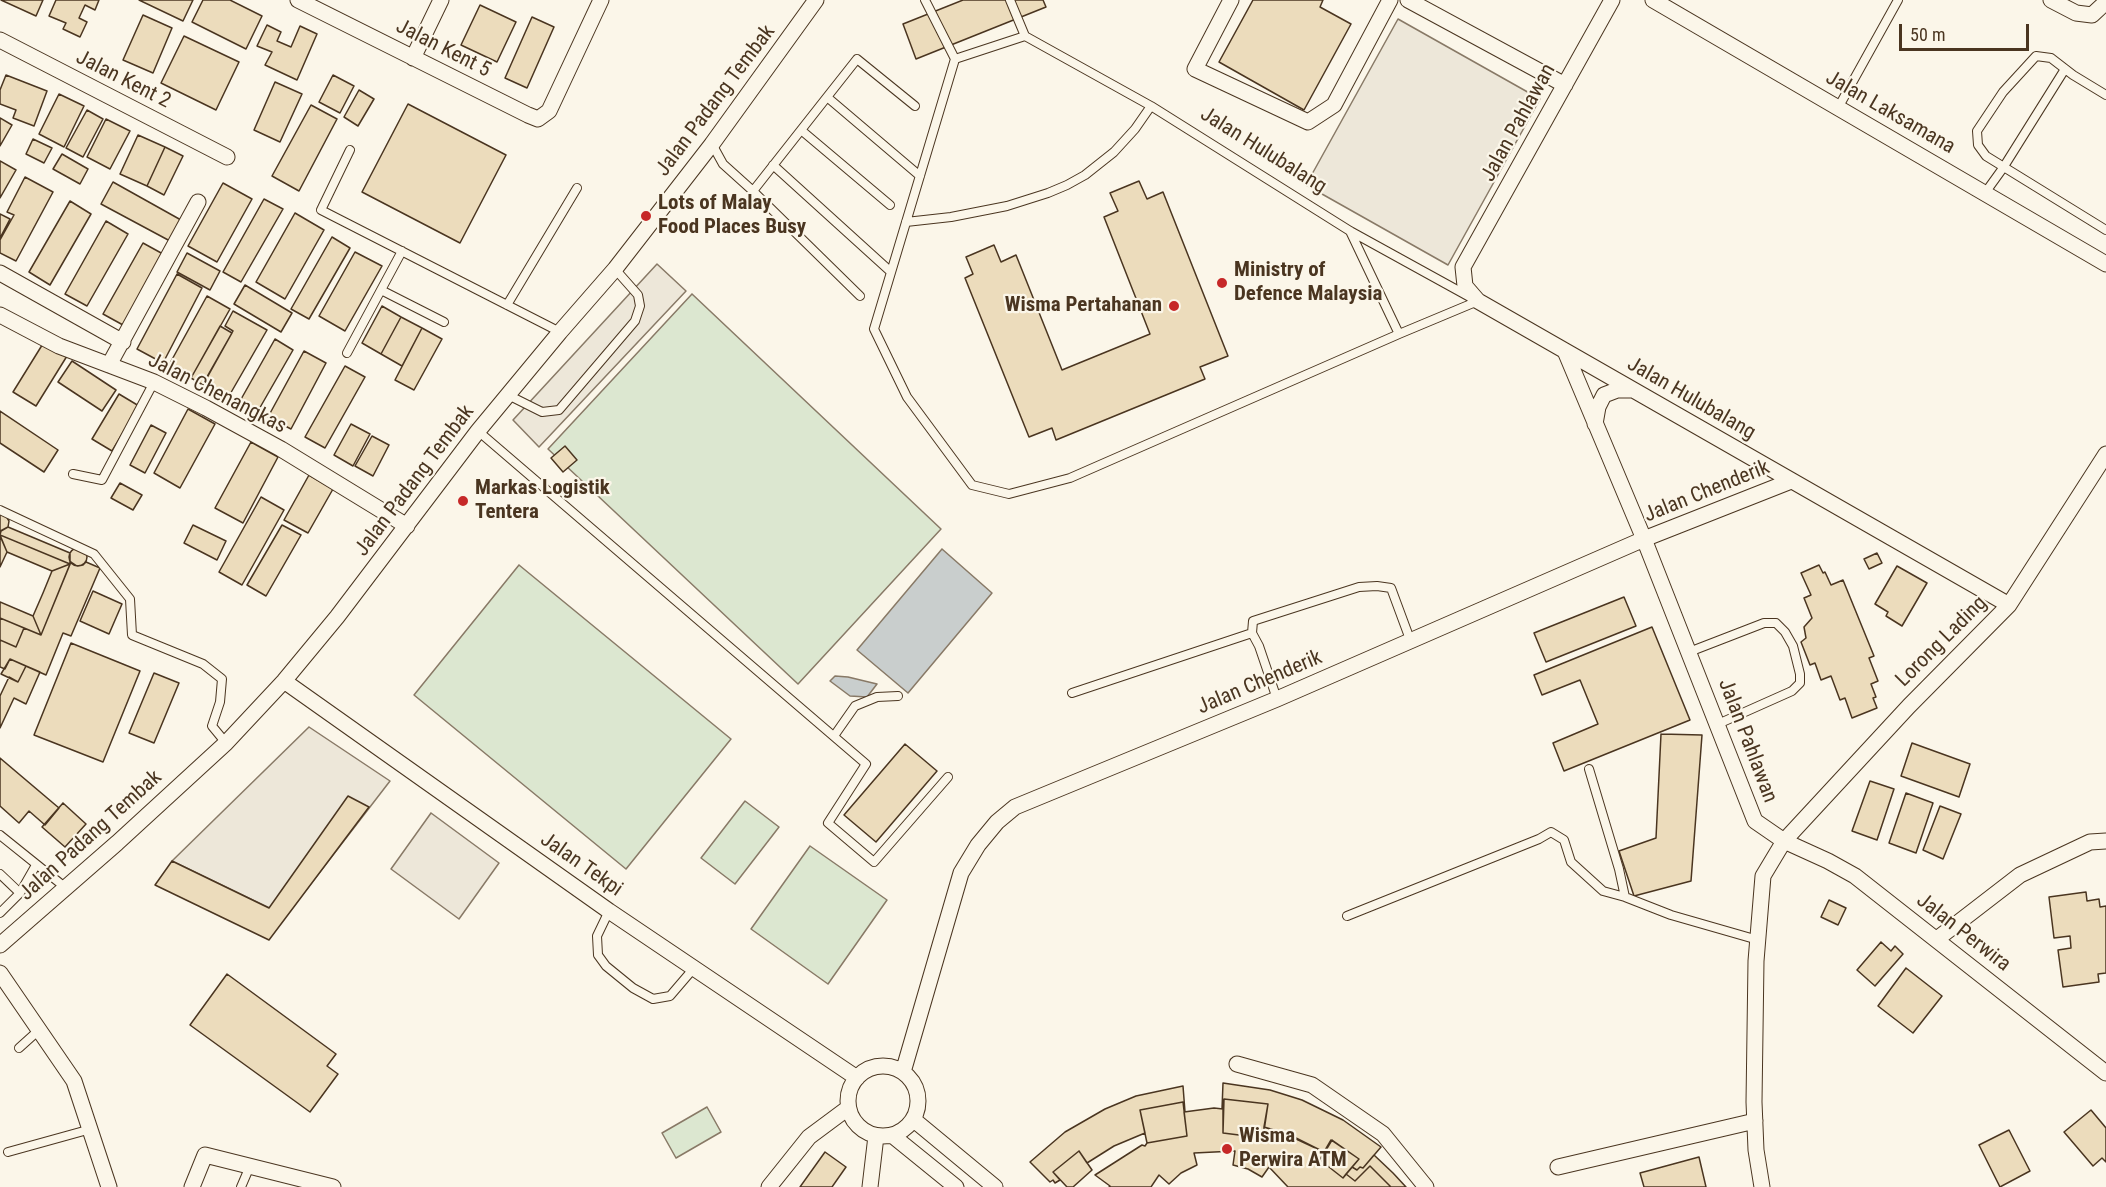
<!DOCTYPE html>
<html>
<head>
<meta charset="utf-8">
<style>
  body { margin:0 }
  #map { position:relative; width:2106px; height:1187px; overflow:hidden; background:#fbf6e9; font-family:"Roboto Condensed",sans-serif }
  canvas { display:block }
  .scale { position:absolute; left:1899px; top:24px; width:130px; height:27px; box-sizing:border-box; border:3px solid #4a3520; border-top:0; padding-left:8px; font-size:18px; line-height:21px; white-space:nowrap; color:#4a3520; -webkit-text-stroke:4px #fbf6e9; paint-order:stroke }
</style>
</head>
<body>
<div id="map">
<canvas width="2106" height="1187"></canvas>
<div class="scale">50 m</div>
</div>
<script>
const c = document.querySelector('canvas').getContext('2d');
c.lineJoin = 'round';
function fill(path, color) { c.fillStyle = color; c.fill(path, 'evenodd'); }
const toPath = rows => new Path2D(rows.map(r => 'M' + r).join(''));
function stroke(path, color, width, dash) { c.strokeStyle = color; c.lineWidth = width; c.lineCap = dash ? 'butt' : 'round'; c.setLineDash(dash || []); c.stroke(path); }
function write(font, color, halo, rows, align = 'center') {
  c.font = font + ' "Roboto Condensed",sans-serif'; c.lineWidth = 4.5; c.setLineDash([]); c.textBaseline = 'middle'; c.strokeStyle = halo; c.fillStyle = color; for (const [text, x, y, turn = 0] of rows) {
    c.save(); c.translate(x, y); c.rotate((+turn || 0) * Math.PI / 180); c.textAlign = isNaN(turn) ? turn : align; if (halo) c.strokeText(text, 0, 0); c.fillText(text, 0, 0); c.restore();
  }
}
const green = toPath([
  [692,294,941,529,798,684,548,449,692,294],
  [519,565,731,739,626,869,414,695,519,565],
  [745,801,779,827,735,884,701,858,745,801],
  [810,846,887,900,828,984,751,929,810,846],
  [707,1107,721,1132,676,1158,662,1133,707,1107]
]);
const parking = toPath([
  [1398,19,1540,99,1448,265,1306,185,1398,19],
  [657,264,686,291,539,447,513,420,657,264],
  [309,727,390,781,286,916,172,861,309,727],
  [431,813,499,863,459,919,391,869,431,813]
]);
const water = toPath([
  [942,549,992,593,908,693,857,650,942,549],
  [835,676,848,677,877,684,867,697,850,696,830,681,835,676]
]);
const building = toPath([
  [1,0,43,0,36,16,1,0],
  [56,0,99,0,95,10,85,5,79,18,87,22,80,37,63,29,66,23,49,16,56,0],
  [139,0,193,0,183,21,139,0],
  [203,0,230,0,262,16,246,49,192,22,203,0],
  [963,0,1043,0,1046,7,916,59,903,24,963,0],
  [1253,0,1323,0,1320,7,1351,24,1304,110,1219,62,1253,0],
  [480,5,516,22,497,62,461,45,480,5],
  [143,15,172,28,153,73,123,60,143,15],
  [532,17,554,27,527,88,505,78,532,17],
  [267,25,281,32,277,41,291,47,300,26,317,34,297,80,265,65,272,52,257,46,267,25],
  [184,36,239,62,216,110,161,83,184,36],
  [6,75,47,91,34,126,13,118,16,110,0,104,0,90,6,75],
  [333,75,354,86,340,113,319,102,333,75],
  [275,82,302,94,280,142,254,130,275,82],
  [359,90,374,99,358,126,344,117,359,90],
  [59,94,84,106,64,147,39,134,59,94],
  [408,104,506,155,460,243,362,192,408,104],
  [311,105,337,119,299,191,272,176,311,105],
  [87,110,103,119,83,157,66,148,87,110],
  [0,118,12,125,0,146,0,118],
  [106,119,130,131,110,169,87,157,106,119],
  [138,135,165,147,147,186,120,174,138,135],
  [33,139,52,148,44,163,26,154,33,139],
  [165,147,183,156,164,195,147,186,165,147],
  [62,154,88,169,80,184,53,169,62,154],
  [0,161,16,170,0,198,0,161],
  [25,177,53,192,16,261,0,253,0,240,14,215,7,212,25,177],
  [1139,181,1147,199,1163,192,1228,356,1200,367,1205,379,1056,440,1052,428,1029,437,965,278,973,274,966,257,994,245,1001,262,1016,255,1062,370,1150,334,1104,217,1118,211,1110,193,1139,181],
  [113,182,181,220,170,241,101,204,113,182],
  [223,183,252,199,217,262,188,246,223,183],
  [264,199,283,209,241,282,223,272,264,199],
  [70,201,91,214,50,285,29,272,70,201],
  [295,213,324,230,285,299,256,282,295,213],
  [0,214,10,219,0,238,0,214],
  [106,221,128,234,87,306,65,294,106,221],
  [332,237,350,248,309,319,291,309,332,237],
  [143,243,163,254,123,325,103,314,143,243],
  [355,252,382,266,345,331,319,316,355,252],
  [187,253,220,271,210,290,177,272,187,253],
  [177,274,202,288,163,363,137,349,177,274],
  [245,285,292,313,281,332,234,304,245,285],
  [207,296,230,309,191,378,169,365,207,296],
  [382,306,401,317,381,354,362,343,382,306],
  [233,311,267,330,229,396,204,382,233,331,225,326,233,311],
  [401,317,422,328,402,366,381,354,401,317],
  [220,326,232,333,203,385,191,378,220,326],
  [422,328,442,339,414,390,395,380,422,328],
  [275,339,293,350,258,411,240,401,275,339],
  [44,342,67,356,36,406,13,392,44,342],
  [304,351,326,363,291,429,268,417,304,351],
  [72,361,116,390,102,411,58,382,72,361],
  [345,366,365,377,325,448,305,437,345,366],
  [119,394,139,406,112,451,92,439,119,394],
  [188,409,215,424,180,488,154,473,188,409],
  [0,411,58,450,44,472,0,443,0,411],
  [351,424,370,434,353,466,334,455,351,424],
  [151,425,166,433,145,473,130,465,151,425],
  [372,436,389,445,373,476,355,466,372,436],
  [251,442,278,457,243,523,215,508,251,442],
  [565,446,577,460,563,472,551,458,565,446],
  [309,475,333,489,308,533,284,520,309,475],
  [120,483,142,495,133,510,111,498,120,483],
  [261,497,284,510,242,585,219,572,261,497],
  [0,514,6,516,9,521,8,527,0,531,0,514],
  [193,525,226,541,217,560,184,543,193,525],
  [282,525,301,535,266,596,247,585,282,525],
  [8,527,70,553,70,564,0,535,1,531,8,527],
  [0,535,70,564,52,571,7,552,0,535],
  [0,536,7,552,0,567,0,536],
  '69 557a9 9 0 1 1 18 0a9 9 0 1 1-18 0Z',
  [1877,553,1882,563,1869,569,1864,559,1877,553],
  [71,562,77,566,83,565,86,562,100,568,71,636,63,633,46,675,10,659,5,669,0,667,0,640,16,647,24,628,41,635,71,562],
  [70,564,41,635,33,616,43,593,52,571,70,564],
  [1819,565,1823,573,1825,572,1831,585,1843,580,1874,656,1869,658,1878,681,1871,684,1876,697,1873,698,1877,708,1852,718,1845,698,1840,700,1831,676,1821,680,1815,663,1810,665,1801,642,1806,638,1804,627,1812,618,1804,598,1811,595,1801,573,1819,565],
  [1897,566,1927,583,1902,626,1886,616,1888,612,1875,604,1897,566],
  [93,591,122,604,109,634,80,621,93,591],
  [1624,597,1636,626,1546,662,1534,633,1624,597],
  [0,602,33,616,41,635,0,618,0,602],
  [0,618,24,628,16,647,0,640,0,618],
  [1652,627,1690,720,1564,771,1553,743,1598,724,1580,680,1542,695,1534,675,1652,627],
  [71,643,140,671,103,762,34,735,71,643],
  [10,659,26,666,18,682,1,674,10,659],
  [26,666,40,672,26,704,14,698,0,728,0,696,9,677,18,682,26,666],
  [154,673,179,683,154,743,129,733,154,673],
  [1661,734,1702,735,1691,881,1634,896,1619,851,1656,838,1661,734],
  [1912,743,1970,764,1959,797,1901,776,1912,743],
  [905,744,937,771,876,842,844,815,905,744],
  [0,758,59,808,45,825,29,811,19,823,0,806,0,758],
  [1870,781,1894,789,1877,840,1852,831,1870,781],
  [1906,793,1933,803,1916,853,1889,843,1906,793],
  [348,796,369,807,269,940,155,885,172,861,269,908,348,796],
  [63,803,86,824,65,847,42,827,63,803],
  [1940,806,1961,814,1943,859,1923,850,1940,806],
  [2086,892,2087,901,2099,899,2100,907,2106,906,2106,973,2098,974,2099,982,2063,987,2058,950,2071,948,2070,936,2054,938,2049,897,2086,892],
  [1829,900,1846,908,1838,925,1821,917,1829,900],
  [1881,942,1891,951,1895,946,1903,954,1875,986,1857,970,1881,942],
  [1906,968,1942,996,1913,1033,1878,1006,1906,968],
  [227,974,336,1054,327,1066,338,1074,310,1112,190,1025,227,974],
  [1223,1083,1270,1090,1302,1100,1343,1120,1381,1147,1363,1168,1360,1167,1357,1170,1352,1167,1359,1159,1331,1140,1324,1152,1296,1138,1264,1127,1268,1104,1224,1099,1222,1109,1223,1083],
  [1183,1086,1185,1112,1183,1102,1140,1110,1145,1133,1114,1146,1087,1163,1079,1151,1053,1172,1060,1180,1055,1183,1053,1180,1050,1182,1030,1162,1065,1132,1105,1109,1136,1096,1183,1086],
  [1224,1099,1268,1104,1263,1138,1223,1133,1224,1099],
  [1183,1102,1187,1136,1147,1143,1140,1110,1183,1102],
  [1214,1108,1223,1109,1223,1133,1263,1138,1264,1127,1281,1132,1324,1152,1320,1160,1343,1178,1346,1174,1355,1181,1370,1166,1391,1187,1288,1187,1269,1167,1262,1177,1248,1169,1233,1165,1235,1151,1194,1153,1197,1165,1181,1173,1169,1184,1159,1175,1151,1187,1109,1187,1110,1186,1095,1175,1142,1145,1145,1146,1147,1143,1187,1136,1184,1112,1214,1108],
  [2091,1110,2106,1128,2106,1162,2102,1158,2093,1166,2064,1132,2091,1110],
  [2009,1130,2030,1171,2000,1187,1979,1145,2009,1130],
  [1332,1140,1359,1159,1343,1178,1320,1160,1332,1140],
  [1079,1151,1092,1170,1073,1187,1067,1187,1053,1172,1079,1151],
  [825,1152,846,1167,832,1187,800,1187,825,1152],
  [1374,1155,1393,1173,1406,1187,1391,1187,1370,1166,1355,1181,1346,1174,1352,1167,1357,1170,1360,1167,1363,1168,1374,1155],
  [1699,1157,1706,1187,1644,1187,1640,1173,1699,1157]
]);
const lane = toPath([
  [925,0,955,59],
  [1010,0,1025,36],
  [1025,36,955,59,874,329,907,397,972,485,1009,494,1070,478,1399,334,1350,231],
  [1025,36,1151,106,1350,231,1468,296],
  [2106,95,2073,75,2051,58,2036,56,2003,92,1977,131,1978,145,1986,156,2106,230],
  [827,97,753,191,860,296],
  [915,106,857,59,827,97,920,176],
  [1838,108,1898,0],
  [801,130,890,205],
  [712,144,723,164,753,191],
  [350,150,321,210,560,332],
  [773,165,891,272],
  [1985,193,2003,168,2065,69],
  [906,222,951,217,1007,206,1048,193,1067,185,1085,175,1114,152,1135,129,1151,106],
  [381,290,444,322],
  [507,305,577,188],
  [1399,334,1478,301],
  [347,353,402,251],
  [508,395,542,412,559,410,635,321,640,306,638,295,615,269],
  [478,431,866,764,828,823,874,862,948,777],
  [73,474,102,480,154,382],
  [0,510,94,554,130,599,132,635,203,664,222,679,220,702,212,726,226,743],
  [1689,652,1764,623,1776,623,1785,632,1793,646,1800,674,1800,683,1792,691,1718,724],
  [1072,693,1252,633],
  [1277,699,1259,646,1252,633,1253,621,1359,587,1377,586,1391,588,1411,642],
  [834,736,855,706,877,697,898,696],
  [1589,769,1619,869,1625,897,1671,915,1758,940],
  [0,835,66,888],
  [0,874,20,893],
  [609,911,597,936,598,955,606,966,633,988,653,999,670,996,694,968],
  [0,913,20,893,36,865],
  [1347,916,1539,839,1551,832,1564,840,1571,862,1603,891,1625,897],
  [19,1048,39,1030],
  [8,1152,91,1129],
  [241,1187,250,1166]
]);
const street = toPath([
  [298,0,528,115,538,119,549,111,601,0],
  [1231,0,1195,69,1308,122,1334,105,1390,0],
  [1408,0,1565,85],
  [1612,0,1463,267,1465,286,1478,301,2009,605],
  [1653,0,2106,264],
  [2051,0,2076,13,2092,15,2106,2],
  [0,40,227,157],
  [413,58,441,0],
  [0,273,123,342],
  [0,315,59,346,154,382,206,408,281,449,407,526],
  [1565,351,1644,539,1755,821,1784,841,1763,876,1756,961,1754,1102,1756,1150,1762,1187],
  [109,365,198,202],
  [1595,424,1598,407,1604,395,1617,390,1633,390],
  [2106,454,2009,605,1909,706,1784,841,1828,861,1855,876,2106,1073],
  [284,681,609,911,857,1078],
  [1937,939,2020,875,2090,842,2106,841],
  [0,945,117,843,226,743,284,681,337,617,478,431,560,332,615,269,712,144,816,0],
  [0,973,74,1081,109,1187],
  [1237,1064,1312,1085,1383,1134,1426,1187],
  '848 1101a35 35 0 1 1 70 0a35 35 0 1 1-70 0Z',
  [903,1072,961,873,978,845,997,822,1015,807,1277,699,1644,539,1791,481],
  [914,1120,995,1187],
  [893,1136,956,1187],
  [1558,1167,1755,1121],
  [192,1187,205,1155,333,1187],
  [769,1187,809,1137,848,1108],
  [870,1187,876,1136]
]);
const markers = [
  [646,216,6,"#c62828"],
  [1222,283,6,"#c62828"],
  [1174,306,6,"#c62828"],
  [463,501,6,"#c62828"],
  [1227,1149,6,"#c62828"]
];
const streetNames = [
  ["Jalan Kent 5",443,49,27],
  ["Jalan Kent 2",123,80,27],
  ["Jalan Padang Tembak",716,101,-53],
  ["Jalan Laksamana",1890,113,30],
  ["Jalan Pahlawan",1519,123,-61],
  ["Jalan Hulubalang",1263,151,32],
  ["Jalan Chenangkas",217,394,27],
  ["Jalan Hulubalang",1691,399,30],
  ["Jalan Padang Tembak",415,481,-53],
  ["Jalan Chenderik",1707,492,-22],
  ["Lorong Lading",1942,642,-45],
  ["Jalan Chenderik",1260,683,-23],
  ["Jalan Pahlawan",1747,741,69],
  ["Jalan Padang Tembak",91,836,-42],
  ["Jalan Tekpi",581,865,35],
  ["Jalan Perwira",1963,933,38]
];
const poiNames = [
  ["Lots of Malay",658,204],
  ["Food Places Busy",658,228],
  ["Ministry of",1234,271],
  ["Defence Malaysia",1234,295],
  ["Wisma Pertahanan",1162,306,"right"],
  ["Markas Logistik",475,489],
  ["Tentera",475,513],
  ["Wisma",1239,1137],
  ["Perwira ATM",1239,1161]
];
fill(green, '#dce7d0');
stroke(green, '#887966', 1.5);
fill(parking, '#ede7d9');
stroke(parking, '#887966', 1.5);
fill(water, '#c9cecd');
stroke(water, '#887966', 1.5);
fill(building, '#ecdcbc');
stroke(building, '#4a3520', 1.5);
stroke(lane, '#4a3520', 10);
stroke(street, '#4a3520', 17);
stroke(lane, '#fbf6e9', 8);
stroke(street, '#fbf6e9', 15);
for (const [x, y, r, color] of markers) { const dot = new Path2D(); dot.arc(x, y, r, 0, 2 * Math.PI); c.fillStyle = color; c.fill(dot); stroke(dot, '#fbf6e9', 2); }
write('21px', '#4a3520', '#fbf6e9', streetNames);
write('bold 21px', '#4a3520', '#fbf6e9', poiNames, 'left');
</script>
</body>
</html>
